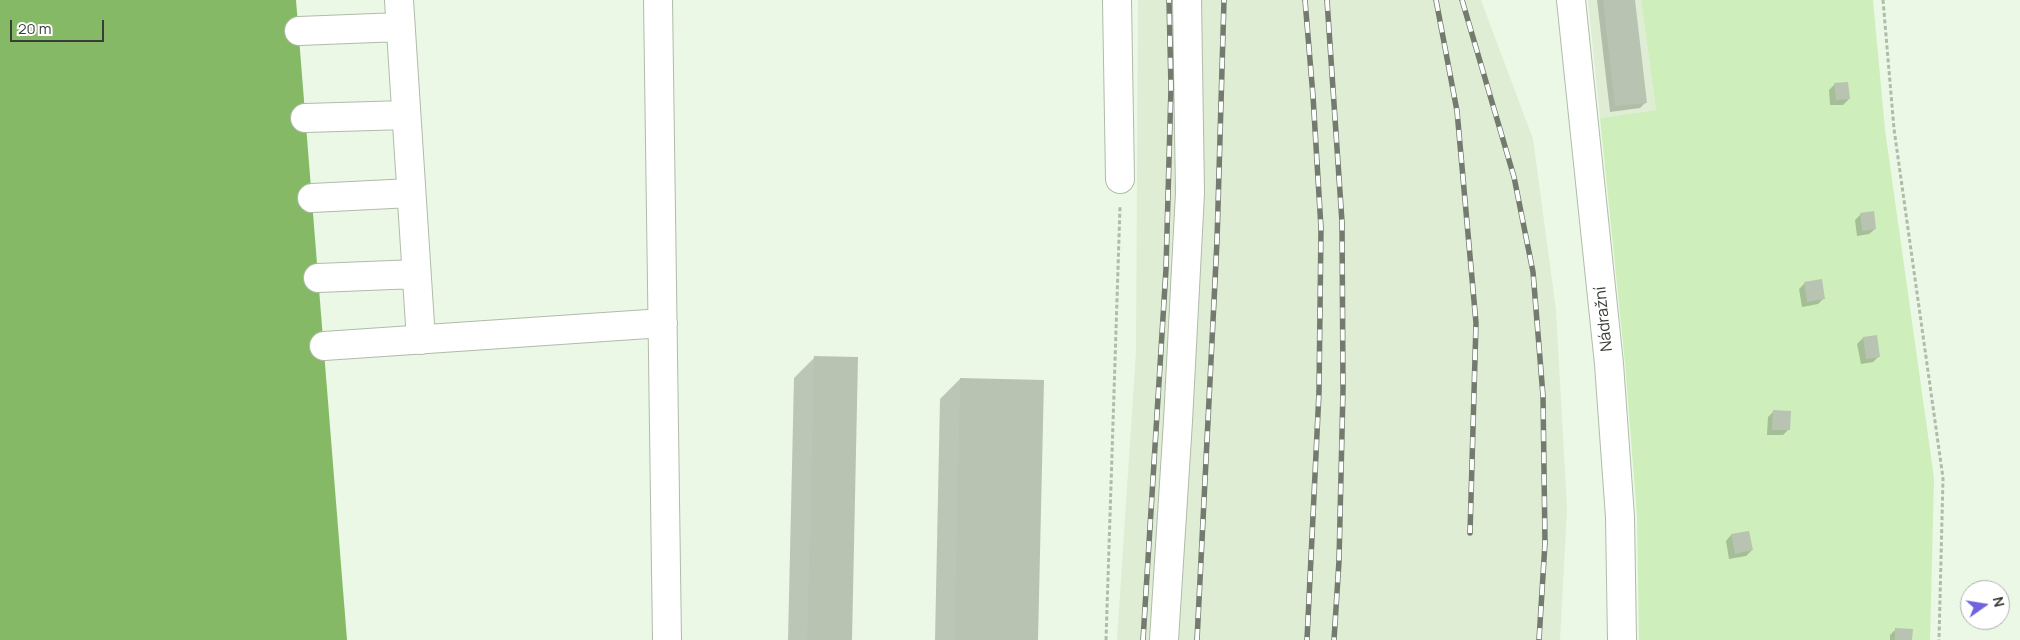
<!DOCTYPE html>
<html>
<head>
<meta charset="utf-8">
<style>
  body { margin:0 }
  #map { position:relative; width:2020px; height:640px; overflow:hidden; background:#ebf8e5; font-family:Manrope,sans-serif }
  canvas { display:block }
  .north { position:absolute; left:1960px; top:580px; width:50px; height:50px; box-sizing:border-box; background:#fff; border:1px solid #afb1ae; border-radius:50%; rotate:77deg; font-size:14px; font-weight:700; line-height:20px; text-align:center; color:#383d35 }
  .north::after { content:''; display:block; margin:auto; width:18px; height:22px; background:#7063de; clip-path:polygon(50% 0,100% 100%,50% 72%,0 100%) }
  .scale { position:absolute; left:10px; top:20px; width:94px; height:22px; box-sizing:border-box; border:2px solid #383d35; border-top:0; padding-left:6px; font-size:15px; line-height:18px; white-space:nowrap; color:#383d35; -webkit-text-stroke:4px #fff; paint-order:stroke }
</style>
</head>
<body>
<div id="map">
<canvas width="2020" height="640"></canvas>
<div class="north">N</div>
<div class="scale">20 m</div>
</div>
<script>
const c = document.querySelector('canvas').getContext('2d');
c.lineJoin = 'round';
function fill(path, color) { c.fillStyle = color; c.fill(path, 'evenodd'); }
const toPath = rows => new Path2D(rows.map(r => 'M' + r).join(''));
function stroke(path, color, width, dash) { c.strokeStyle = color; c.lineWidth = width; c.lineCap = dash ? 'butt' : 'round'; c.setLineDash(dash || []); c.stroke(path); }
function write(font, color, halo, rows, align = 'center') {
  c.font = font + ' Manrope,sans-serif'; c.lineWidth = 4; c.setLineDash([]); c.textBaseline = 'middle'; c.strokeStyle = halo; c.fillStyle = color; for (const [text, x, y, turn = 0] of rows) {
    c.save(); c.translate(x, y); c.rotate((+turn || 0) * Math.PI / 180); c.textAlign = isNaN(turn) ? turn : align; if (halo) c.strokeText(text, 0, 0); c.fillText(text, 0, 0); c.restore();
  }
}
const built = toPath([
  [1138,0,1481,0,1533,139,1556,310,1567,509,1560,640,1117,640,1136,352],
  [1588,0,1641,0,1656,110,1600,118]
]);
const green = toPath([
  [1641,0,1873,0,1885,130,1934,478,1930,640,1639,640,1637,516,1625,363,1600,118,1656,110]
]);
const water = toPath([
  [0,0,296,0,347,640,0,640]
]);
const shadow = toPath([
  [1597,0,1634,0,1646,102,1640,108,1610,112],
  [1835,84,1849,99,1843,105,1830,105,1829,90],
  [1861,214,1875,229,1869,234,1857,236,1855,220],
  [1805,283,1824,298,1818,304,1802,307,1799,289],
  [1876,336,1879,356,1873,362,1861,364,1857,344,1863,338],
  [814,358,850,640,788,640,794,378],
  [960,379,1037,640,935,640,940,399],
  [1774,411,1789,429,1783,435,1767,435,1768,417],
  [1748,532,1752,550,1746,556,1729,559,1726,541,1731,535],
  [1896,629,1911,640,1890,640,1890,635]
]);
const building = toPath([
  [1603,0,1635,0,1647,103,1615,106],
  [1848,82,1850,99,1836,100,1834,83],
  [1874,211,1876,229,1862,231,1860,213],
  [1822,279,1825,299,1807,302,1804,282],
  [1877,335,1880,357,1866,359,1863,337],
  [814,356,858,357,852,640,807,640],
  [960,378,1044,380,1038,640,954,640],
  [1773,410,1791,411,1790,430,1772,430],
  [1749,531,1753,550,1735,554,1731,534],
  [1895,628,1913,629,1912,640,1895,640]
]);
const path = toPath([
  [1883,0,1894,129,1943,478,1939,640],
  [1106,640,1120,207]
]);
const minor = toPath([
  [399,0,421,340],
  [658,0,667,640],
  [1117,0,1120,179],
  [299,31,400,27],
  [305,118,406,115],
  [312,198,411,193],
  [318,278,416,274],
  [324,346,663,323],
  [1164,640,1178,421,1190,193,1187,0]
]);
const major = toPath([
  [1571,0,1609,364,1620,517,1622,640]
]);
const rail = toPath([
  [1305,0,1313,96,1321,228,1319,392,1307,640],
  [1327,0,1342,222,1343,390,1339,561,1334,640],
  [1436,0,1457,111,1476,323,1470,533],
  [1462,0,1514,177,1533,272,1543,396,1545,543,1539,640],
  [1143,640,1166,269,1171,87,1169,0],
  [1197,640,1217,241,1224,0]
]);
const streetNames = [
  ["Nádražní",1604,319,-96]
];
fill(built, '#deedd4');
fill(green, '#ceeebb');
fill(water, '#86b965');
fill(shadow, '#0003');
fill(building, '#b8c4b1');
stroke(minor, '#b0bba9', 30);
stroke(major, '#b0bba9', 30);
stroke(path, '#b1bbac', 3, [4, 2.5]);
stroke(minor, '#fff', 28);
stroke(major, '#fff', 28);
stroke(rail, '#737b6f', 5.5);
stroke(rail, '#fff', 4, [11]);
write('16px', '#383d35', '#fff', streetNames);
</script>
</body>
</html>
